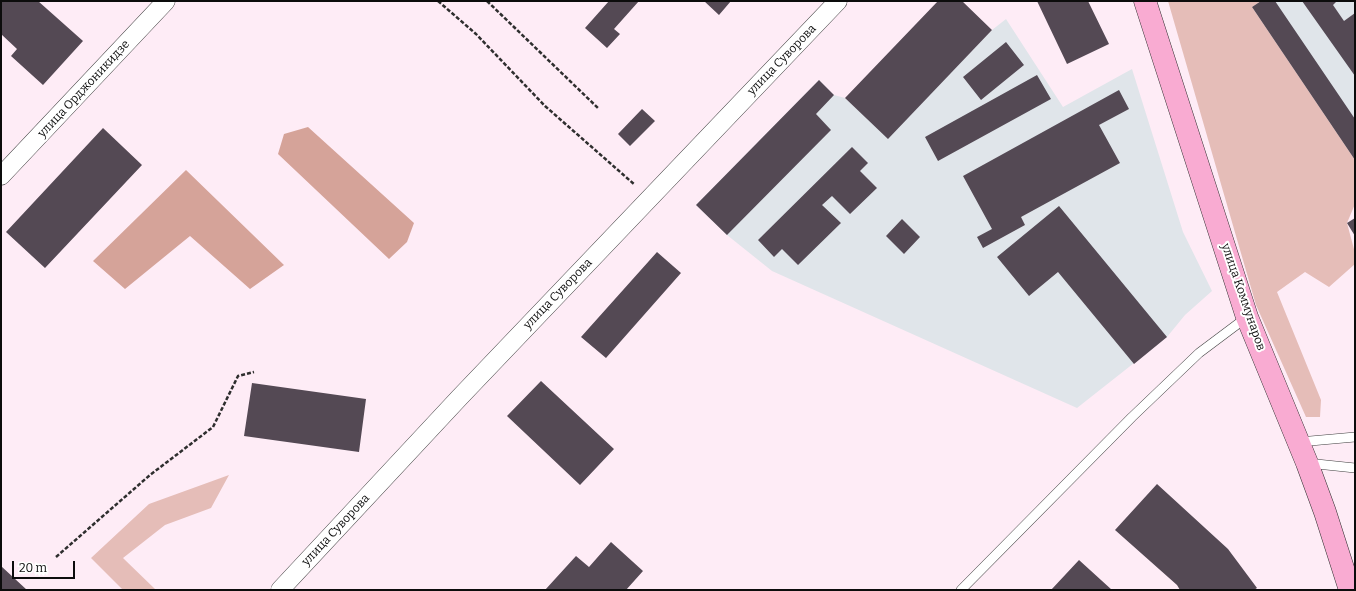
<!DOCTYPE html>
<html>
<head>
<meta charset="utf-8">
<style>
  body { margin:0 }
  #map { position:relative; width:1356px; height:591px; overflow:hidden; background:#feecf6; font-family:Bitter,serif }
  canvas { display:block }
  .frame { position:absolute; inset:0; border:2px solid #0c0c0c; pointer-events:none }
  .scale { position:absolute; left:12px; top:561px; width:63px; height:18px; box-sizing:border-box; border:2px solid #0c0c0c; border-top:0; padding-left:5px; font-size:12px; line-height:14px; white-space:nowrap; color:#0c0c0c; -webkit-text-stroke:3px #fff; paint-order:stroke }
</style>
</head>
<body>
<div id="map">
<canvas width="1356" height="591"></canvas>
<div class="frame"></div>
<div class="scale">20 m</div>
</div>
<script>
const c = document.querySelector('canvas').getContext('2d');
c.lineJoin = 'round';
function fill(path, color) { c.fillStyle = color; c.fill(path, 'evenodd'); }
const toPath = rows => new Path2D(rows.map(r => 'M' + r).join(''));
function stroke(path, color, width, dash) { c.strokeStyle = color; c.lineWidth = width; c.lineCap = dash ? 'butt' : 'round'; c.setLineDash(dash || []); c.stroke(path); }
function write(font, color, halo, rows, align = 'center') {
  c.font = font + ' Bitter,serif'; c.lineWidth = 4; c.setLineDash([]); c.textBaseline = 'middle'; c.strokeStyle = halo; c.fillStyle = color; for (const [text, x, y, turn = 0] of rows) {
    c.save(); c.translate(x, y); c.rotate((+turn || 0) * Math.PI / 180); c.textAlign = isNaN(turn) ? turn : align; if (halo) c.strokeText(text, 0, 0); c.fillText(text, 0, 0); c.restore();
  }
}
const industrial = toPath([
  [1261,1,1355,1,1355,160,1252,7],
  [1006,19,1063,107,1132,69,1183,232,1212,291,1185,315,1167,337,1077,408,772,271,727,235,696,205,819,80,834,95,845,98,888,138,992,30]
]);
const green = toPath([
  [1168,1,1261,1,1252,7,1355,160,1355,204,1347,223,1355,253,1355,264,1329,287,1305,272,1277,292,1321,400,1320,417,1306,417,1256,305],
  [229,475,211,508,165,525,123,558,156,590,123,590,91,558,149,504]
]);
const forest = toPath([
  [308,127,414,223,407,242,389,259,278,154,284,134],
  [186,170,284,265,250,289,190,236,125,289,93,261]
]);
const building = toPath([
  [1,1,38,1,83,41,43,85,11,56,17,49,1,34],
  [609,1,639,1,614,29,620,34,607,48,585,28],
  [704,1,731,1,719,15],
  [938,1,962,1,992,30,888,139,845,98],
  [1037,1,1088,1,1109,44,1067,64],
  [1261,1,1275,1,1355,119,1355,160,1252,7],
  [1302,1,1337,1,1333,5,1344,21,1355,13,1355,76],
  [1006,42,1024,65,981,100,963,77],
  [1037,75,1051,99,938,161,925,137],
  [819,80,834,95,816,114,831,130,727,235,696,205],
  [1119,90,1129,109,1099,125,1120,163,1021,217,1025,225,983,248,977,237,992,229,963,176],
  [642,109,655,121,630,146,618,134],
  [103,128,142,165,45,268,6,232],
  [852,147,868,163,860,171,877,188,850,214,832,196,822,205,841,223,798,265,782,249,774,257,758,240],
  [1059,206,1167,337,1134,364,1058,272,1029,296,997,257],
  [1355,218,1355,236,1347,223],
  [902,219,920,237,904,254,886,236],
  [657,252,681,273,606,358,581,337],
  [541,381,614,449,580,485,507,416],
  [252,383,366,399,359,452,244,436],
  [1157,484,1228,549,1257,588,1254,590,1180,590,1177,585,1115,530],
  [611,542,643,571,626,590,545,590,576,556,589,567],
  [1079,560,1112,590,1051,590],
  [1,566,27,590,1,590]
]);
const path = toPath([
  [438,1,476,34,545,106,635,185],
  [487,1,599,109],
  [56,557,150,475,213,427,238,376,254,372]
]);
const service = toPath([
  [1299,442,1355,437],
  [1307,463,1355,468],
  [961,590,1132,417,1199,353,1247,317]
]);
const minor = toPath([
  [1,176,166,1],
  [280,590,459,398,838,1]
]);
const secondary = toPath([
  [1145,1,1247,317,1307,463,1325,512,1350,590]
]);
const streetNames = [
  ["улица Суворова",782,60,-46],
  ["улица Орджоникидзе",84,89,-47],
  ["улица Суворова",558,294,-46],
  ["улица Коммунаров",1243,297,71],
  ["улица Суворова",336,530,-47]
];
fill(industrial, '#e0e5ea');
fill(green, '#e5bdb8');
fill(forest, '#d5a399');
fill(building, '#544954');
stroke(service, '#3f3f3f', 10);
stroke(minor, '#3f3f3f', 19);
stroke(secondary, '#2e2e2e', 23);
stroke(path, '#2e2e2e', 2.5, [4, 2]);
stroke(service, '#fff', 9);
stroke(minor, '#fff', 18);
stroke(secondary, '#f9abd2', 22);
write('12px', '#0c0c0c', '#fff', streetNames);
</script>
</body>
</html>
